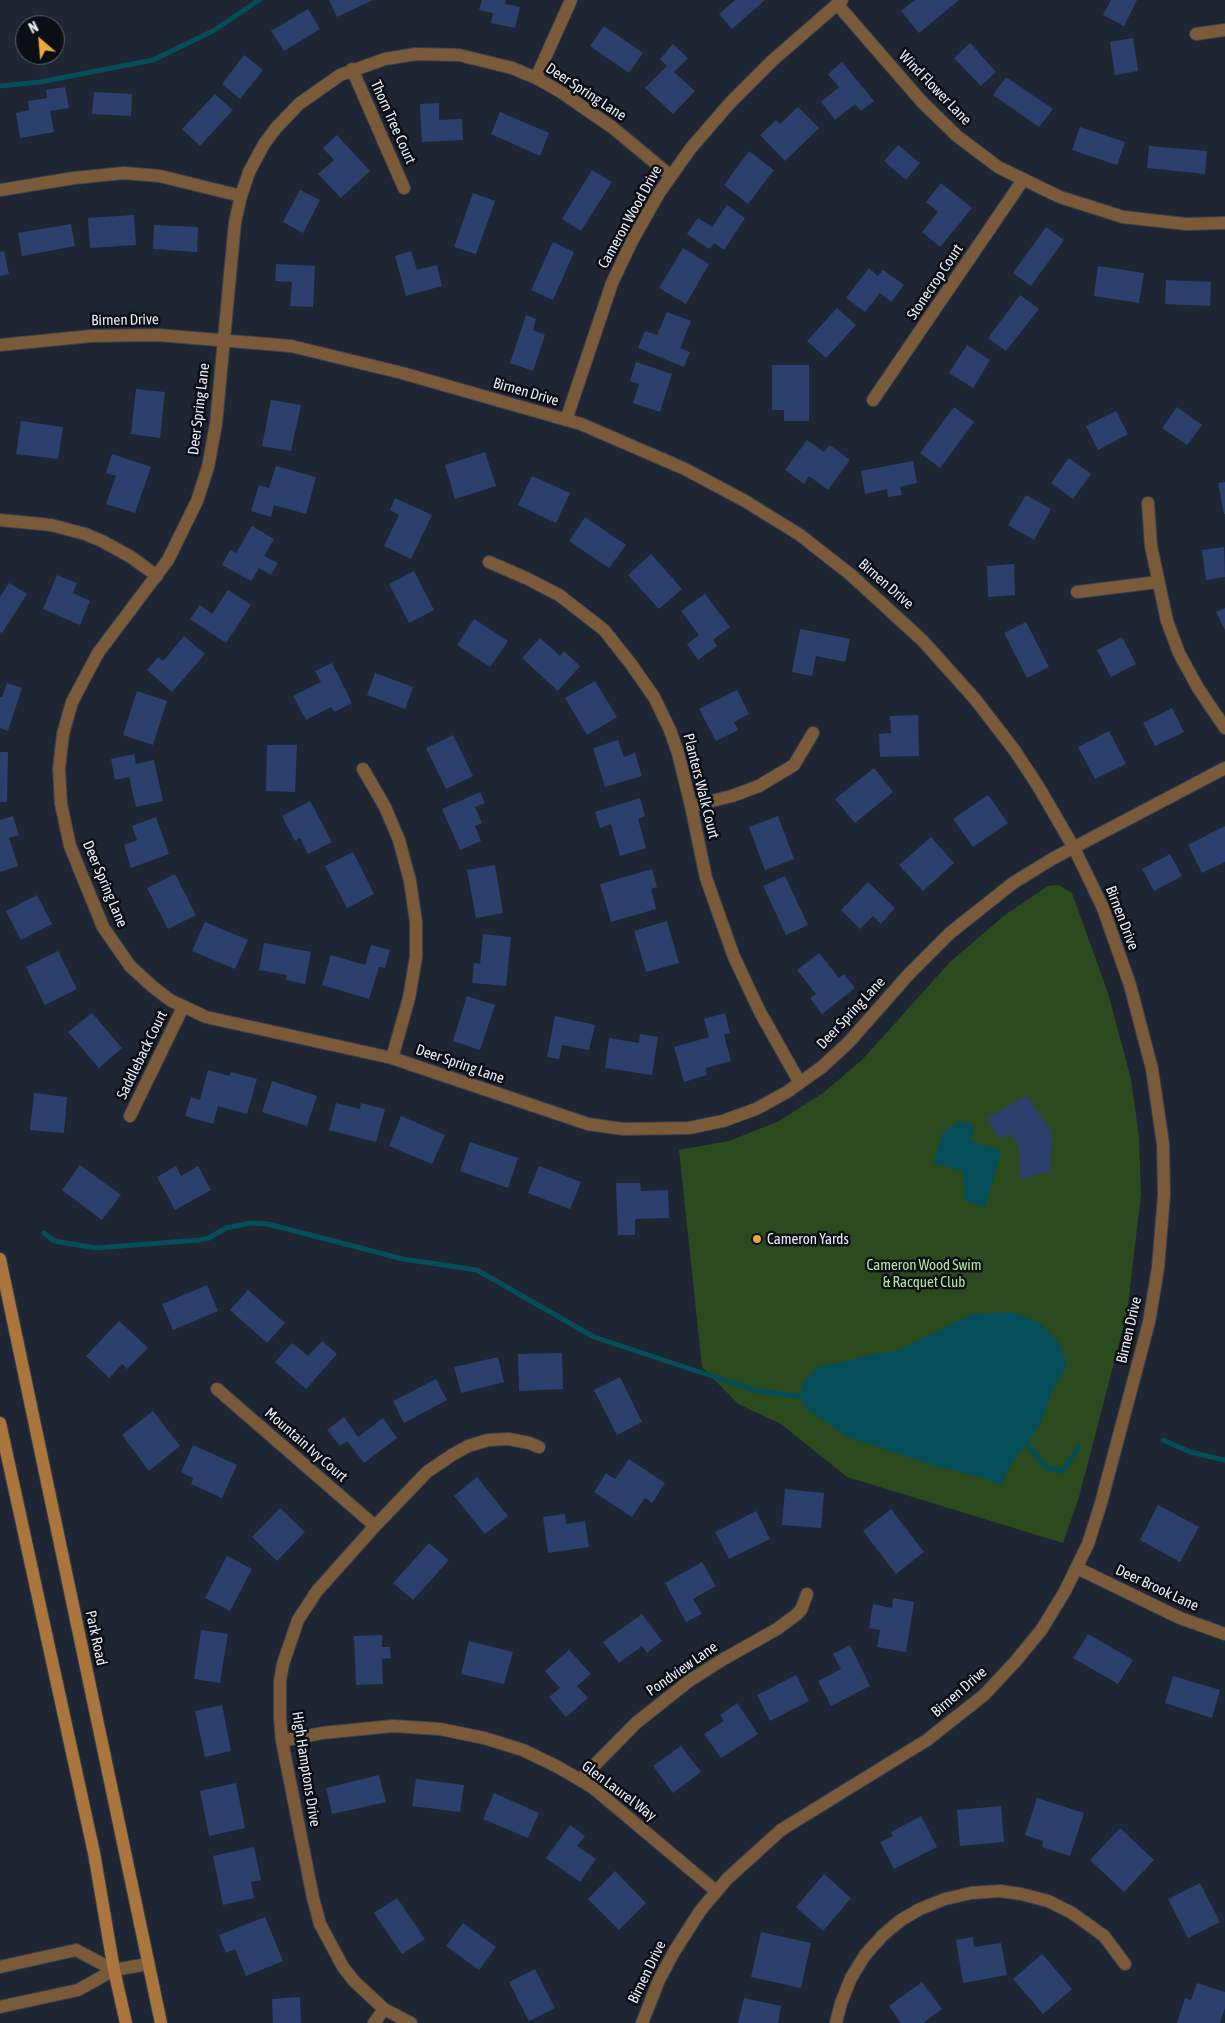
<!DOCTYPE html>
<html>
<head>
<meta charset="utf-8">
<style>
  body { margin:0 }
  #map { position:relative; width:1225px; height:2023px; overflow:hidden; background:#1e2533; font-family:"Asap Condensed",sans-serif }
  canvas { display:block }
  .north { position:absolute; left:15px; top:15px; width:50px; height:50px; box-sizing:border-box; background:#0b0e15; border:1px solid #63666f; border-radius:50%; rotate:333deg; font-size:14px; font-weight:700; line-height:20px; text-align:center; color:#e6ebf5 }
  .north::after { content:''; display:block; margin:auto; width:18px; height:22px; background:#e7ac37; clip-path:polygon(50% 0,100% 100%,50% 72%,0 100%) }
</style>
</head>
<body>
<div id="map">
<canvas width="1225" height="2023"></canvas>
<div class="north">N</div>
</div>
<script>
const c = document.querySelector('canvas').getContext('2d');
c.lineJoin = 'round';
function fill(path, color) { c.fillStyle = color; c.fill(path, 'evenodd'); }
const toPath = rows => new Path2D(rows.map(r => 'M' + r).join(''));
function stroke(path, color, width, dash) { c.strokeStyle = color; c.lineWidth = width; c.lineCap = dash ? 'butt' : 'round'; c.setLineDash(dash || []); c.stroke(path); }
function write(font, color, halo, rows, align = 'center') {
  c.font = font + ' "Asap Condensed",sans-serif'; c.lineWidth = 5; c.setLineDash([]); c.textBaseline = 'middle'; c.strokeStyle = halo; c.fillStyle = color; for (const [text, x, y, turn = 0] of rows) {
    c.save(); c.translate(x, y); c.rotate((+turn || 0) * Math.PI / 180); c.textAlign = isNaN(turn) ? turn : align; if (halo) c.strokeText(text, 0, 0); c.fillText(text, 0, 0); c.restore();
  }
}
const green = toPath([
  [1059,885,1072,893,1108,993,1131,1079,1139,1137,1141,1195,1127,1313,1079,1497,1063,1543,847,1477,781,1424,738,1404,702,1367,679,1150,729,1141,779,1121,823,1093,862,1060,950,962,1005,915,1048,886]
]);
const water = toPath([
  [959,1121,975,1126,970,1141,1002,1151,985,1207,965,1200,963,1171,933,1163,943,1132],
  [1013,1312,1040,1323,1059,1343,1067,1364,1052,1392,1040,1425,1010,1466,1001,1485,983,1478,936,1466,848,1437,806,1409,800,1397,802,1384,818,1367,856,1359,871,1354,896,1351,972,1314]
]);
const stream = toPath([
  [0,86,40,82,153,60,213,31,259,0],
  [44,1233,54,1241,96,1248,199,1240,209,1238,226,1228,250,1223,268,1224,403,1259,477,1270,594,1337,757,1391,806,1397],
  [1023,1439,1047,1468,1063,1471,1079,1446],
  [1163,1440,1190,1452,1225,1460]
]);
const building = toPath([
  [329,0,373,0,337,17],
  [482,0,506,0,505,4,520,7,515,28,491,23,493,13,479,10],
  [735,0,765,0,732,29,719,14],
  [915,0,959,0,919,33,901,11],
  [1111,0,1137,0,1124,26,1103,15],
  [308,9,320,29,284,51,271,31],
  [604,26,643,53,629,73,590,46],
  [1133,38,1138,71,1115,75,1110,42],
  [970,43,996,72,981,86,954,58],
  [673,44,688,58,674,72,695,91,673,114,645,88,667,66,660,59],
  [244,55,263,70,240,99,222,84],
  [842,62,874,101,861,111,855,104,835,120,821,102,839,87,828,74],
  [1006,77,1053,109,1039,127,993,95],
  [65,87,69,108,50,111,54,132,20,138,16,113,29,110,28,101,47,98,46,90],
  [94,92,132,94,131,116,92,114],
  [215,94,233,110,200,146,182,129],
  [439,103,439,120,462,119,463,140,422,142,420,104],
  [798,107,819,128,785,161,760,135,776,120,780,124],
  [500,112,549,133,540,156,491,134],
  [1080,127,1125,142,1117,165,1072,150],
  [337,135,370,171,341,198,318,174,334,160,323,148],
  [898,145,920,163,906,180,884,161],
  [1149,146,1207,151,1205,174,1147,168],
  [749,151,774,170,748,204,724,185],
  [592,170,612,182,581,231,562,219],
  [941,183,972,208,940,247,922,232,938,212,926,202],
  [300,190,320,200,303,233,283,222],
  [473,193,495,201,476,254,454,247],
  [727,205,745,218,724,250,714,243,709,249,687,234,698,218,712,227],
  [134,215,136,245,90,248,88,218],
  [71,224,75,246,22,256,18,233],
  [154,225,198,227,197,252,153,249],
  [1046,227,1064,240,1031,286,1013,273],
  [553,242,574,252,553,300,531,290],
  [683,248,709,264,686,304,659,288],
  [4,251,9,274,0,276,0,252],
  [411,251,417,270,437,265,442,286,406,296,395,256],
  [276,264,315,266,313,307,290,306,292,282,275,281],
  [1098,266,1144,273,1139,303,1094,296],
  [869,268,878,276,883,270,904,285,891,302,880,293,865,312,846,298],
  [1166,280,1211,282,1210,306,1165,304],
  [1020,295,1039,309,1006,351,988,338],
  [837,308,856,325,826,358,807,341],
  [667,312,691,321,680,348,690,352,684,367,638,348,645,331,657,335],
  [526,315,536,319,533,330,545,335,533,371,510,363],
  [967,345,990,360,973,388,949,373],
  [636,362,672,374,660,412,633,403,639,384,630,381],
  [772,365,809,365,809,421,784,421,784,410,772,410],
  [136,389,165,392,160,438,131,434],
  [271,400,301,405,291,451,262,446],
  [954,407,974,422,940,468,920,453],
  [1177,407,1202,425,1187,445,1162,428],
  [1116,411,1128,434,1098,450,1086,426],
  [21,421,63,427,58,459,16,454],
  [807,440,824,452,830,445,850,460,828,490,809,476,804,484,785,470],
  [485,452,496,486,455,499,445,465],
  [112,454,151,467,135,513,106,504,116,476,106,473],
  [1069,458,1091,474,1073,499,1051,483],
  [913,461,917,483,900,487,902,495,888,497,887,489,865,494,861,471],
  [276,466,316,477,306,514,274,505,271,517,251,511,259,485,269,488],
  [532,476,570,493,556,523,518,505],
  [1225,482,1225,514,1224,514,1218,483],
  [1026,495,1051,509,1034,540,1008,525],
  [395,498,432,515,411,559,384,546,399,515,390,510],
  [585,517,626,545,609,568,569,541],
  [252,526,274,539,264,556,278,563,271,575,259,568,251,581,222,565,230,550,236,553],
  [1224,547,1225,577,1206,580,1202,550],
  [651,554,682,589,659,609,628,575],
  [1014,564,1015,595,988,597,987,566],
  [414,571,434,610,409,623,389,584],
  [57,575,77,583,73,593,90,601,80,625,43,609],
  [9,583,27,594,2,633,0,632,0,597],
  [228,590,251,605,226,643,190,619,200,605,212,614],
  [705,594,730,627,713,640,717,646,698,660,687,644,699,635,681,611],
  [1225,608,1225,630,1216,612],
  [474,619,508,641,490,667,457,645],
  [1026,622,1049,667,1027,678,1004,633],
  [800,629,850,639,845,662,816,656,812,676,792,672],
  [184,636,205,654,172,692,147,670,158,657,163,661],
  [1122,637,1136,664,1111,677,1097,650],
  [540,638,560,656,564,651,580,666,558,691,522,658],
  [332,663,352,703,334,712,331,707,306,720,293,696,321,682,315,671],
  [375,673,413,687,405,709,367,695],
  [595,681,617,717,587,735,565,698],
  [7,683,22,688,8,731,0,728,0,697,2,697],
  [737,690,749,714,734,722,738,730,716,741,699,709],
  [137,691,167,701,153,745,123,735],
  [1172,708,1184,732,1155,746,1143,723],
  [918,715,919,756,880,757,879,734,891,733,890,716],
  [1109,731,1126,764,1095,779,1078,747],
  [453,735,473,776,446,789,426,748],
  [618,740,624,757,635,753,642,776,605,787,593,748],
  [267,745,297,745,295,792,266,791],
  [0,752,8,752,7,802,0,802],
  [134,754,136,764,154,760,163,801,136,807,129,777,115,780,111,759],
  [874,768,893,792,855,823,835,799],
  [480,792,485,803,475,807,482,823,475,826,481,841,460,850,442,809],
  [988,795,1008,823,973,847,953,819],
  [640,798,645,816,638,819,646,848,620,856,611,824,600,828,595,812],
  [310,801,332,842,308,854,300,838,295,841,282,816],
  [13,816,19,835,9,838,18,866,0,872,0,820],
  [778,816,794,859,765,870,749,827],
  [156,817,169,854,131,868,124,845,137,840,132,826],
  [1225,826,1225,862,1202,873,1188,845],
  [931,837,954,863,923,891,899,865],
  [353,852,374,894,347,908,325,866],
  [1170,854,1182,876,1154,891,1142,869],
  [495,865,503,913,476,918,467,870],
  [652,869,657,887,651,889,656,909,611,922,600,884],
  [175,874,196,915,168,929,147,888],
  [785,876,808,925,786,935,763,886],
  [868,882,895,908,881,924,873,916,860,929,841,910],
  [37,895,52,924,21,940,6,911],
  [667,921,679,963,646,972,634,931],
  [205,922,248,940,235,969,192,951],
  [483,934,511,937,506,986,472,983,474,963,480,964],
  [264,943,311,952,305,984,286,980,287,975,259,970],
  [371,945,390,950,385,968,379,967,369,999,322,985,331,955,365,965],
  [58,951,77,989,45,1005,26,967],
  [819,953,839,978,844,974,855,988,822,1014,810,998,816,994,797,970],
  [467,996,495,1005,480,1050,453,1041],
  [92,1013,122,1048,99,1068,68,1032],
  [725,1013,730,1033,724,1035,731,1061,706,1068,707,1075,684,1082,674,1047,709,1037,704,1019],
  [555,1016,595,1025,589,1050,562,1045,559,1059,547,1057],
  [640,1034,658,1037,652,1075,605,1068,609,1038,639,1043],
  [208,1070,229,1076,231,1072,257,1079,247,1114,218,1106,213,1124,185,1116,191,1097,200,1100],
  [272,1081,317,1096,307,1126,262,1112],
  [34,1093,67,1097,64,1133,30,1130],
  [1026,1095,1052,1132,1050,1171,1020,1179,1019,1146,1010,1134,1000,1139,987,1119],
  [336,1103,360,1109,361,1103,385,1109,376,1142,329,1130],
  [401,1116,445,1135,432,1164,389,1146],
  [470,1142,518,1158,508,1188,460,1171],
  [80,1165,121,1195,102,1220,62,1190],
  [176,1166,181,1176,198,1166,211,1190,175,1210,157,1177],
  [539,1166,581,1182,570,1209,528,1193],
  [616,1183,640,1183,641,1191,668,1190,669,1218,635,1219,635,1235,618,1235],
  [207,1285,218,1311,173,1330,162,1304],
  [248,1290,285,1323,267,1343,230,1310],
  [119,1321,148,1348,127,1369,122,1364,109,1378,86,1356],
  [322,1341,337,1354,306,1389,275,1362,292,1343,308,1356],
  [562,1353,563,1389,519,1391,518,1354],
  [498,1357,504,1382,461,1393,454,1367],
  [620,1377,642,1422,617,1435,594,1390],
  [436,1379,447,1400,404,1423,393,1401],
  [153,1411,180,1446,149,1471,122,1435],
  [344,1417,358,1437,383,1418,397,1438,364,1463,347,1441,340,1446,327,1430],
  [193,1445,237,1465,222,1498,191,1484,193,1478,181,1472],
  [629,1459,665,1483,652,1503,645,1498,632,1517,594,1492,606,1473,615,1479],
  [477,1477,508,1516,485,1534,454,1496],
  [785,1489,824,1493,821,1528,782,1525],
  [1158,1505,1199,1527,1180,1562,1140,1540],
  [280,1508,305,1532,277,1561,252,1537],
  [891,1509,924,1552,896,1574,863,1531],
  [756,1511,770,1539,729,1559,715,1532],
  [565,1514,566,1524,585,1521,589,1547,548,1553,543,1517],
  [429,1543,449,1560,413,1600,393,1583],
  [227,1556,252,1569,230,1611,205,1598],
  [702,1562,716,1586,693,1599,702,1614,686,1622,665,1583],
  [893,1598,914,1602,906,1652,877,1647,880,1630,869,1628,873,1604,892,1608],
  [642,1614,662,1641,647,1653,642,1646,619,1663,603,1642],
  [201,1630,228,1634,220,1683,194,1679],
  [1088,1634,1133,1660,1118,1684,1073,1658],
  [382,1635,382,1647,390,1647,391,1658,382,1659,383,1684,356,1685,354,1636],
  [469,1641,513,1652,504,1684,461,1674],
  [850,1645,870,1686,831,1706,818,1681,841,1669,833,1654],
  [569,1650,591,1674,577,1686,588,1698,566,1717,549,1697,560,1688,545,1671],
  [796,1675,809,1701,770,1721,757,1695],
  [1173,1676,1220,1690,1212,1718,1165,1703],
  [737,1703,758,1734,721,1758,704,1734,724,1721,720,1715],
  [222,1705,231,1751,205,1757,195,1711],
  [681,1746,701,1772,673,1793,653,1766],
  [379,1775,386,1802,332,1814,326,1788],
  [416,1779,464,1785,460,1812,412,1806],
  [236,1783,245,1828,209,1836,200,1791],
  [494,1793,539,1813,528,1838,483,1819],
  [1037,1798,1084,1813,1070,1856,1042,1847,1043,1841,1025,1835],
  [1001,1806,1004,1842,960,1846,957,1810],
  [921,1816,937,1847,894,1869,880,1842,893,1836,891,1832],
  [570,1825,585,1836,577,1846,596,1859,580,1882,546,1858],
  [1120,1828,1154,1860,1124,1892,1090,1860],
  [254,1847,261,1880,251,1882,254,1898,223,1905,213,1856],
  [615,1871,646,1903,619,1930,588,1899],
  [824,1874,851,1898,823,1931,796,1907],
  [1200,1883,1220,1922,1188,1938,1168,1899],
  [397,1898,425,1939,402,1954,374,1913],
  [265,1917,283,1961,246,1976,235,1949,226,1953,219,1935],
  [463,1923,496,1947,479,1970,446,1946],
  [761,1932,811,1943,801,1988,751,1977],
  [973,1937,974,1947,1001,1943,1007,1975,963,1983,956,1940],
  [1042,1954,1072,1989,1043,2014,1013,1979],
  [535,1969,555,2008,529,2021,509,1982],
  [922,1982,942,2009,923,2023,901,2023,889,2006],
  [1197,1983,1225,1992,1225,2008,1220,2023,1177,2023,1185,1998,1191,2000],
  [300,1997,301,2023,273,2023,272,1999],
  [744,1998,781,2006,778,2023,738,2023]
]);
const minor = toPath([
  [837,4,922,102,957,136,998,167,1060,197,1123,217,1186,224,1225,223],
  [1196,34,1225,30],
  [352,69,404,188],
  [536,78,571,0],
  [671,176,613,128,561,92,536,78,512,68,459,55,416,54,385,59,340,75,299,104,276,128,264,144,249,172,241,196,235,222,216,424,208,467,197,501,168,560,98,653,72,702,63,734,59,769,61,804,70,846,103,927,130,966,153,987,170,1000,206,1017,392,1058,588,1124,623,1129,689,1128,723,1121,756,1109,787,1092,822,1067,849,1042,909,974,950,933,1013,883,1052,859,1225,768],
  [0,190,74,178,124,173,160,176,241,196],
  [0,345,91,336,158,335,291,346,402,373,581,424,685,469,745,501,800,535,851,575,923,641,975,699,1015,751,1038,786,1074,848,1103,908,1130,985,1152,1069,1163,1144,1164,1195,1158,1268,1149,1322,1101,1503,1088,1544,1065,1591,1042,1629,1015,1662,984,1695,927,1740,781,1830,727,1879,700,1911,674,1952,659,1980,642,2023],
  [873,400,1023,180],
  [566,420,612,283,632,241,659,193,691,148,730,103,773,60,842,0],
  [1148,503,1151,546,1167,621,1179,653,1198,688,1225,728],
  [0,520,51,525,85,534,102,541,131,557,157,576],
  [489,562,526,578,559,595,604,630,631,664,654,697,670,730,678,753,691,806,706,878,734,957,760,1012,800,1083],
  [1077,592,1158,582],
  [363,769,385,807,399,840,410,881,416,922,416,957,409,998,392,1058],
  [691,806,732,796,759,786,794,765,813,733],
  [130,1116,183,1007],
  [217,1389,375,1526],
  [1077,1568,1180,1618,1225,1634],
  [282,1741,322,1733,393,1726,440,1729,484,1738,523,1750,558,1767,592,1787,716,1891],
  [580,1780,636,1723,689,1681,722,1660,777,1629,796,1615,801,1610,807,1594],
  [374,2023,384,2009],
  [411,2023,384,2009,354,1981,343,1967,320,1924,313,1898,282,1741,280,1718,280,1681,283,1664,298,1620,317,1591,375,1526,427,1472,452,1455,468,1446,488,1440,509,1439,529,1443,539,1447],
  [836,2023,841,2003,851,1978,865,1955,883,1935,901,1920,920,1909,945,1899,971,1893,1000,1891,1021,1894,1048,1901,1072,1913,1104,1936,1125,1964]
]);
const tertiary = toPath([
  [0,1967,76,1950,114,1970],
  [0,2007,78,1990,114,1970,148,1964]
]);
const secondary = toPath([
  [0,1259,161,2023],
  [0,1423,94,1853,114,1970,126,2023]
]);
const markers = [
  [757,1239,5,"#e7ac37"]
];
const streetNames = [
  ["Wind Flower Lane",935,88,46],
  ["Deer Spring Lane",586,92,33],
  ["Thorn Tree Court",393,122,66],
  ["Cameron Wood Drive",630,217,-61],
  ["Stonecrop Court",935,282,-56],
  ["Birnen Drive",125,320,-1],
  ["Birnen Drive",526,392,16],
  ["Deer Spring Lane",199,409,-83],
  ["Birnen Drive",886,584,41],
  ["Planters Walk Court",701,786,76],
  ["Deer Spring Lane",105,884,67],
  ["Birnen Drive",1122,918,69],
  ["Deer Spring Lane",851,1013,-47],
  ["Saddleback Court",142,1055,-64],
  ["Deer Spring Lane",460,1064,19],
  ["Birnen Drive",1129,1330,-77],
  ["Mountain Ivy Court",306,1445,41],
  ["Deer Brook Lane",1157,1588,25],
  ["Park Road",96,1638,78],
  ["Pondview Lane",682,1669,-35],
  ["Birnen Drive",959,1692,-41],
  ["High Hamptons Drive",306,1769,81],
  ["Glen Laurel Way",619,1791,37],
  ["Birnen Drive",647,1972,-64]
];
const poiNames = [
  ["Cameron Yards",767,1239]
];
const parkNames = [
  ["Cameron Wood Swim",924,1265],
  ["& Racquet Club",924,1282]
];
fill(green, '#2b4b1f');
fill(water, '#034e58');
stroke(stream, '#034e58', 5);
fill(building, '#2c406e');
stroke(minor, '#3a414e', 14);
stroke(tertiary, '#3a414e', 14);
stroke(secondary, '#3a414e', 14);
stroke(minor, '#7a5a38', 12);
stroke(tertiary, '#7a5a38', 12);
stroke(secondary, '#aa763e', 12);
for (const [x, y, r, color] of markers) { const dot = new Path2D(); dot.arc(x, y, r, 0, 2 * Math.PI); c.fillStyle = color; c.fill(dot); stroke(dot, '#0b0e15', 2); }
write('15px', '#e6ebf5', '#0b0e15', streetNames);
write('15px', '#e6ebf5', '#0b0e15', poiNames, 'left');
write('15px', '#afe59c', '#0b0e15', parkNames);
</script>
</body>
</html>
